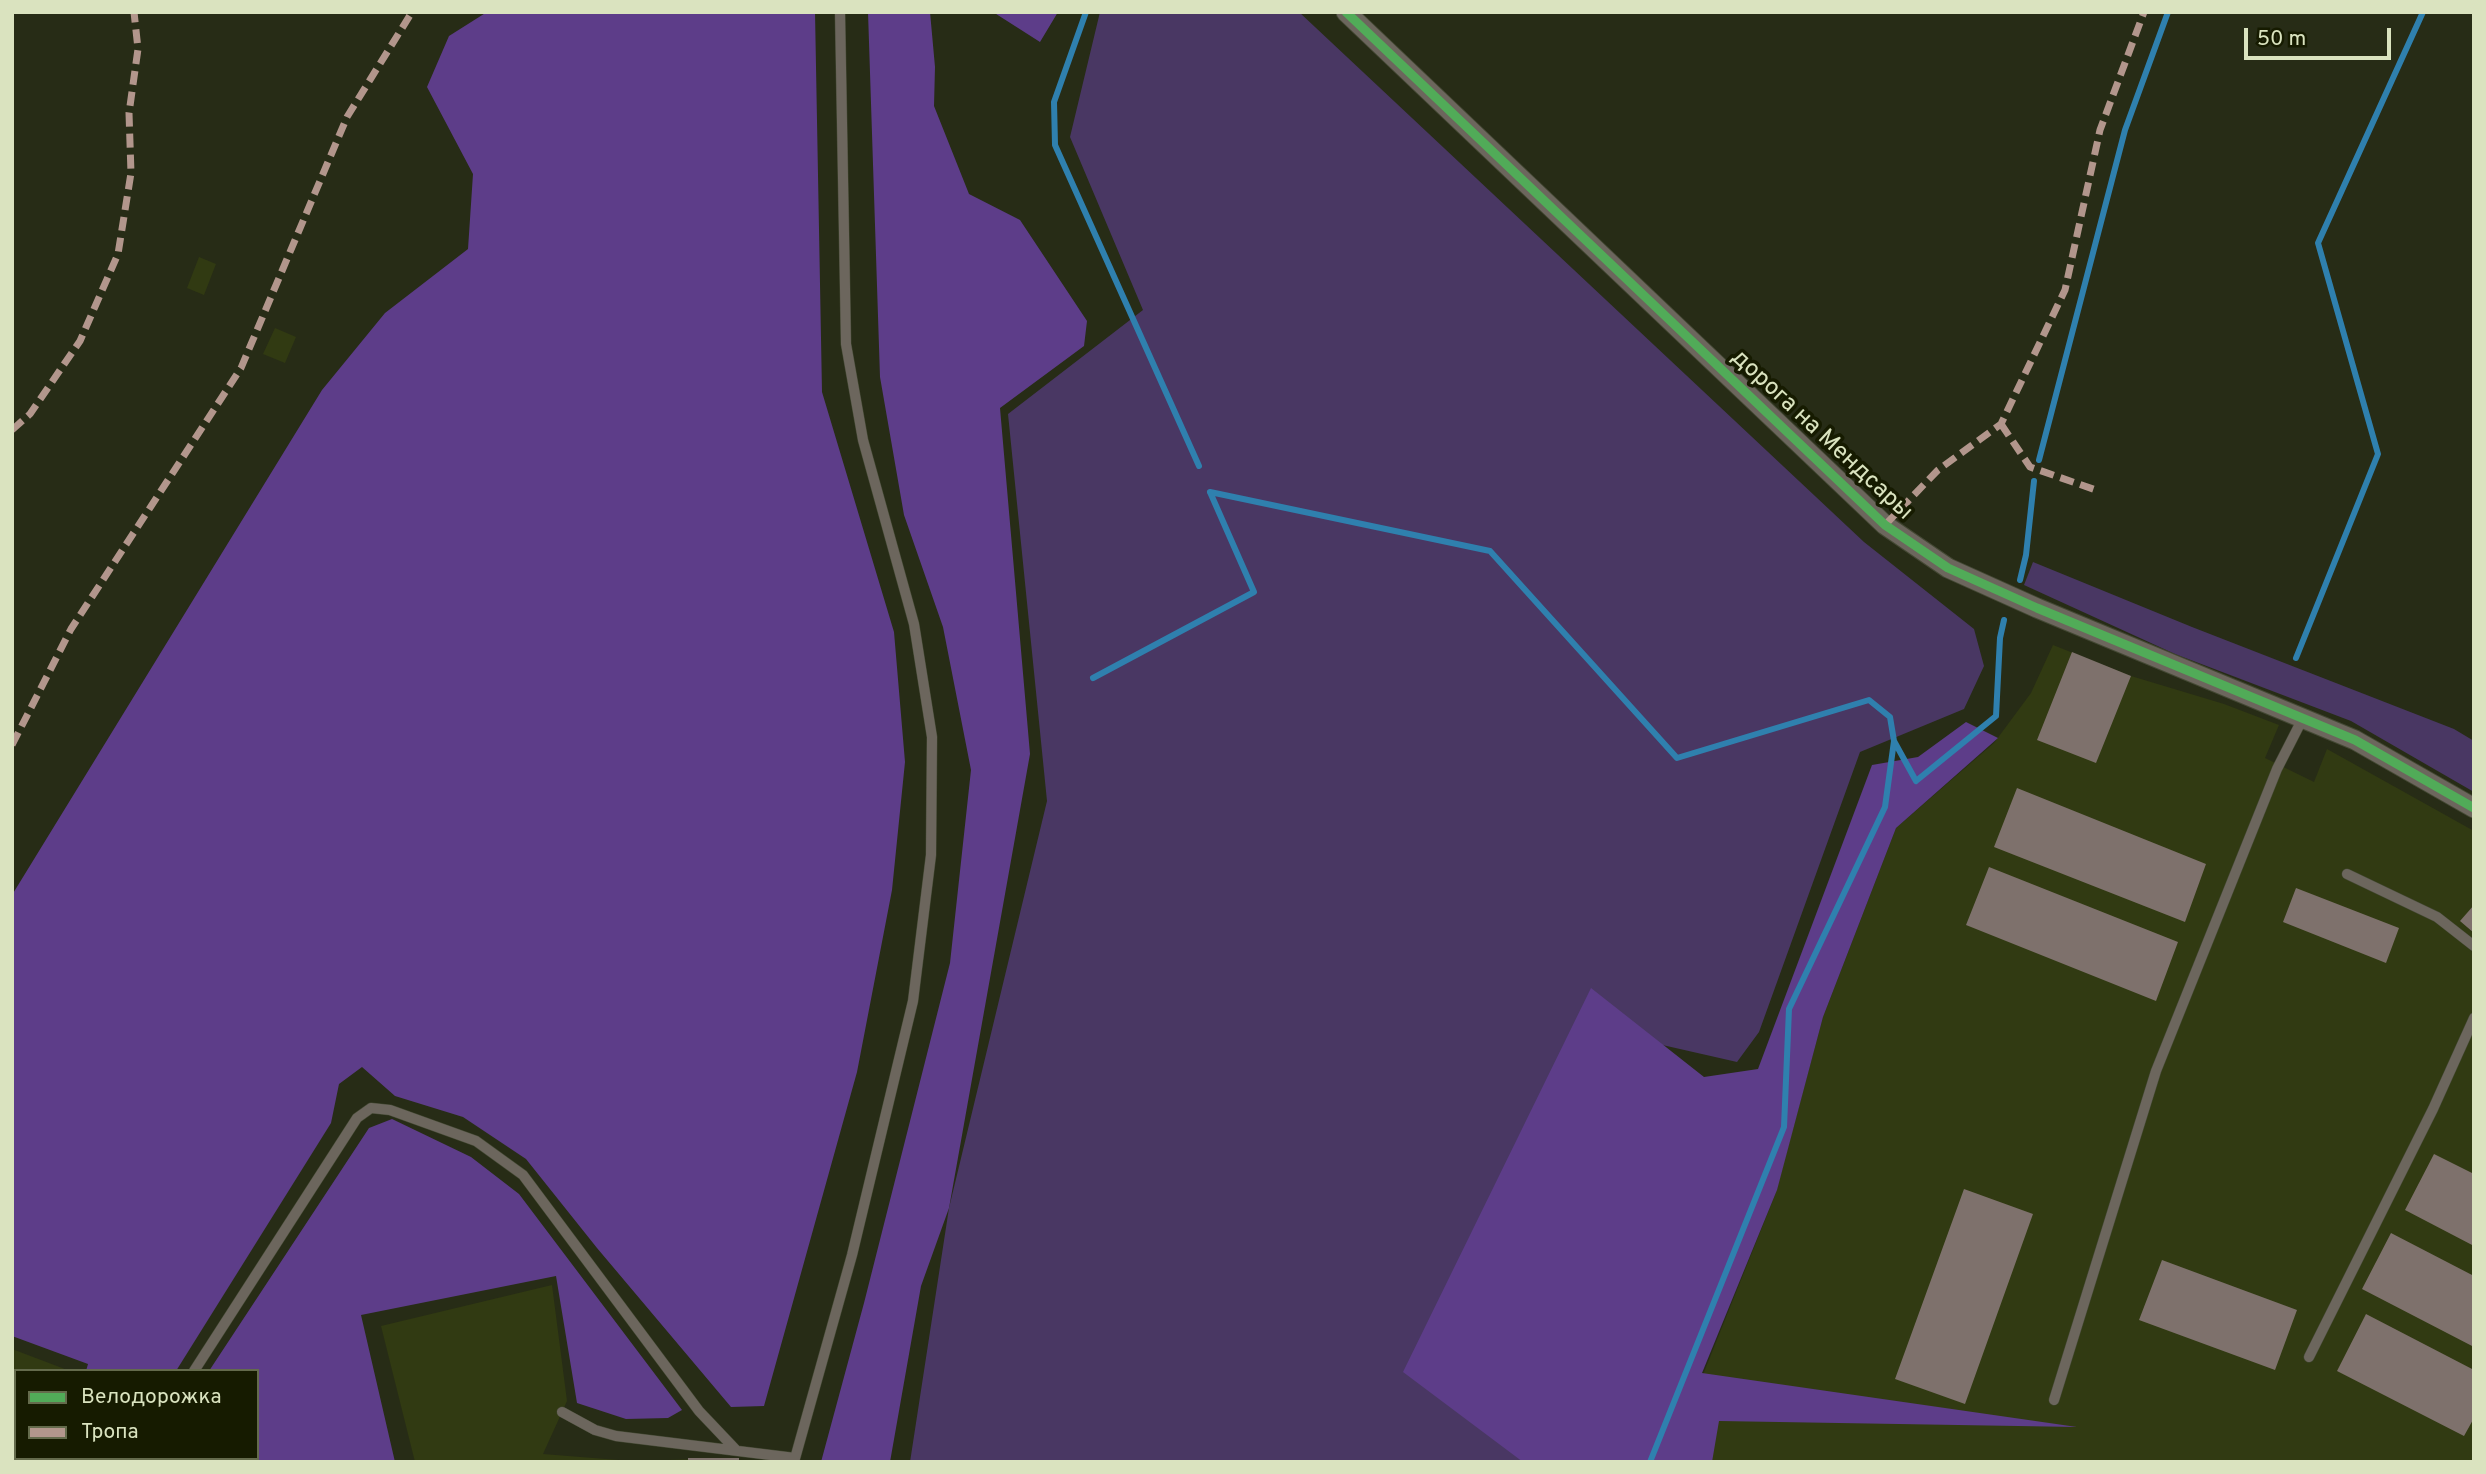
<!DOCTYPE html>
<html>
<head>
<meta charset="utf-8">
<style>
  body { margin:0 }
  #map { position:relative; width:2486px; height:1474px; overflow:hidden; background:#272c16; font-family:Overpass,sans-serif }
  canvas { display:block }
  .frame { position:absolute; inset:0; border:14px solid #dae3bf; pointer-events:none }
  .legend { position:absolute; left:14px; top:1369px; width:245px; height:91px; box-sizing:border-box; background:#161b00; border:2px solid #646b4c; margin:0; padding:9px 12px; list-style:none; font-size:21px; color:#dae3bf }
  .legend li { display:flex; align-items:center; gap:14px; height:35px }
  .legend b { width:35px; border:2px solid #646b4c }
  .scale { position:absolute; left:2244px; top:28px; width:147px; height:32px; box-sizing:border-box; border:4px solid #dae3bf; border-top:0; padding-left:9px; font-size:21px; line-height:24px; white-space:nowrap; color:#dae3bf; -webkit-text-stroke:5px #161b00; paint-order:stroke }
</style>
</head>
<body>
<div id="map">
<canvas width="2486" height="1474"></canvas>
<div class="frame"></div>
<ul class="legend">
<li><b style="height:9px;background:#51ab58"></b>Велодорожка</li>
<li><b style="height:9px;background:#b2968c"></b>Тропа</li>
</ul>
<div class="scale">50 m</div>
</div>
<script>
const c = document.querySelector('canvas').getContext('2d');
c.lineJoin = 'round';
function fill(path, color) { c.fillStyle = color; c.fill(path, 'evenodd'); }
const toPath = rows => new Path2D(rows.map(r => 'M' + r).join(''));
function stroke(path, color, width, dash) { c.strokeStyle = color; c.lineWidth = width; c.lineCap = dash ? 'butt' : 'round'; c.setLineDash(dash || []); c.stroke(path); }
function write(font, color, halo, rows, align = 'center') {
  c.font = font + ' Overpass,sans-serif'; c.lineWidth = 7; c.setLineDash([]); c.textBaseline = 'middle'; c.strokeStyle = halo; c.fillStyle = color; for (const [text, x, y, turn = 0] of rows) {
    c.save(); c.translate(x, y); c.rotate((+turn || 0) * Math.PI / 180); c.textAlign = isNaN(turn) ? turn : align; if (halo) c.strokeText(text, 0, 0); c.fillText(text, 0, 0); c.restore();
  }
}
const built = toPath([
  [199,257,216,264,204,295,187,288],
  [275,328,296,337,285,363,263,354],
  [2053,645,2131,676,2224,704,2279,725,2265,758,2314,782,2327,749,2474,831,2474,1462,1668,1462,1775,1195,1823,1017,1896,828,1994,743,2031,693],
  [552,1285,567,1401,543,1454,631,1461,739,1458,739,1462,415,1462,381,1326],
  [12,1349,70,1371,16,1371,16,1458,39,1458,37,1462,12,1462]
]);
const green = toPath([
  [1100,12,1299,12,1864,542,1974,629,1984,666,1964,709,1860,752,1759,1032,1737,1062,1658,1044,1523,1462,910,1462,949,1208,1047,801,1008,414,1143,310,1070,137],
  [2033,562,2192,627,2454,729,2474,741,2474,792,2351,721,2175,654,2024,585]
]);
const forest = toPath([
  [487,12,815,12,822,392,894,632,905,762,892,890,857,1072,764,1406,731,1407,597,1248,526,1159,463,1117,395,1096,362,1067,339,1084,331,1123,176,1371,86,1371,88,1364,12,1336,12,895,322,390,385,313,468,249,473,174,427,87,449,36],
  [868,12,930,12,935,67,934,106,969,194,1020,220,1087,321,1084,346,1000,408,1030,754,949,1208,921,1286,890,1462,821,1462,864,1303,950,963,971,770,943,627,904,515,880,377],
  [993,12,1058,12,1040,42],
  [1966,722,1998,738,1896,828,1823,1017,1777,1190,1702,1373,2077,1427,1719,1421,1712,1462,1523,1462,1403,1372,1591,988,1704,1077,1758,1069,1872,765,1918,757],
  [392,1119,471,1157,519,1194,682,1410,668,1418,626,1419,577,1403,556,1276,361,1315,395,1462,149,1462,151,1458,257,1458,257,1371,209,1371,369,1128],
  [53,1458,121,1458,119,1462,51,1462]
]);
const stream = toPath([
  [1086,12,1054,102,1055,145,1199,466],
  [2039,460,2125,130,2168,12],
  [1210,492,1490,551,1677,758,1869,700,1890,717,1894,741],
  [2020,580,2026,555,2034,481],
  [2296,658,2378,454,2318,243,2423,12],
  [1093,678,1254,592,1210,492],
  [1650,1462,1784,1127,1789,1009,1885,807,1894,741,1916,781,1996,716,2000,638,2004,620]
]);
const building = toPath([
  [2072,652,2131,676,2096,763,2037,740],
  [2017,788,2206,864,2185,922,1994,847],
  [1989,867,2178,942,2156,1001,1966,925],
  [2296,888,2399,928,2386,963,2283,922],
  [2474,905,2474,933,2460,921],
  [2434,1154,2474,1174,2474,1246,2405,1210],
  [1964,1189,2033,1214,1965,1404,1895,1379],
  [2391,1233,2474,1276,2474,1347,2362,1289],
  [2162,1260,2297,1310,2275,1370,2139,1320],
  [2366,1314,2474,1370,2474,1418,2464,1436,2337,1371],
  [688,1458,739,1458,739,1462,688,1462]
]);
const lane = toPath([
  [2347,874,2437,917,2474,946],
  [2309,1357,2433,1109,2474,1018],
  [194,1371,357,1118,371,1108,390,1110,476,1141,523,1175,699,1411,736,1450],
  [2054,1400,2156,1071,2277,769,2303,718],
  [562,1412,595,1430,616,1436,795,1458],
  [135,1462,137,1458],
  [794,1462,852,1255,913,1001,931,855,932,737,914,624,863,440,846,344,840,12]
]);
const street = toPath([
  [1346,12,1885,525,1948,568,2037,608,2355,740,2474,808]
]);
const quiet = toPath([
  [2001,424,2030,467,2096,490],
  [12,430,30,414,80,341,118,254,131,173,129,113,138,49,134,12],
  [1885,525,1938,470,2001,424,2065,290,2100,130,2144,12],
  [12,745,71,629,241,368,347,117,412,12]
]);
const cycleway = toPath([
  [1346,12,1885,525,1948,568,2037,608,2355,740,2474,808]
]);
const streetNames = [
  ["дорога на Мендсары",1821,436,43]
];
fill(built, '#313a12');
fill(green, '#493763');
fill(forest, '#5d3d89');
stroke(stream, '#2f80ae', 6);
fill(building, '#7e716c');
stroke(lane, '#434833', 11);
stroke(street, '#434833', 21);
stroke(lane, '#6c665d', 10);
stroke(street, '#6c665d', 19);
stroke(quiet, '#b2968c', 7, [14, 7]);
stroke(cycleway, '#51ab58', 9);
write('24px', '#dae3bf', '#161b00', streetNames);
</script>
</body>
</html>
